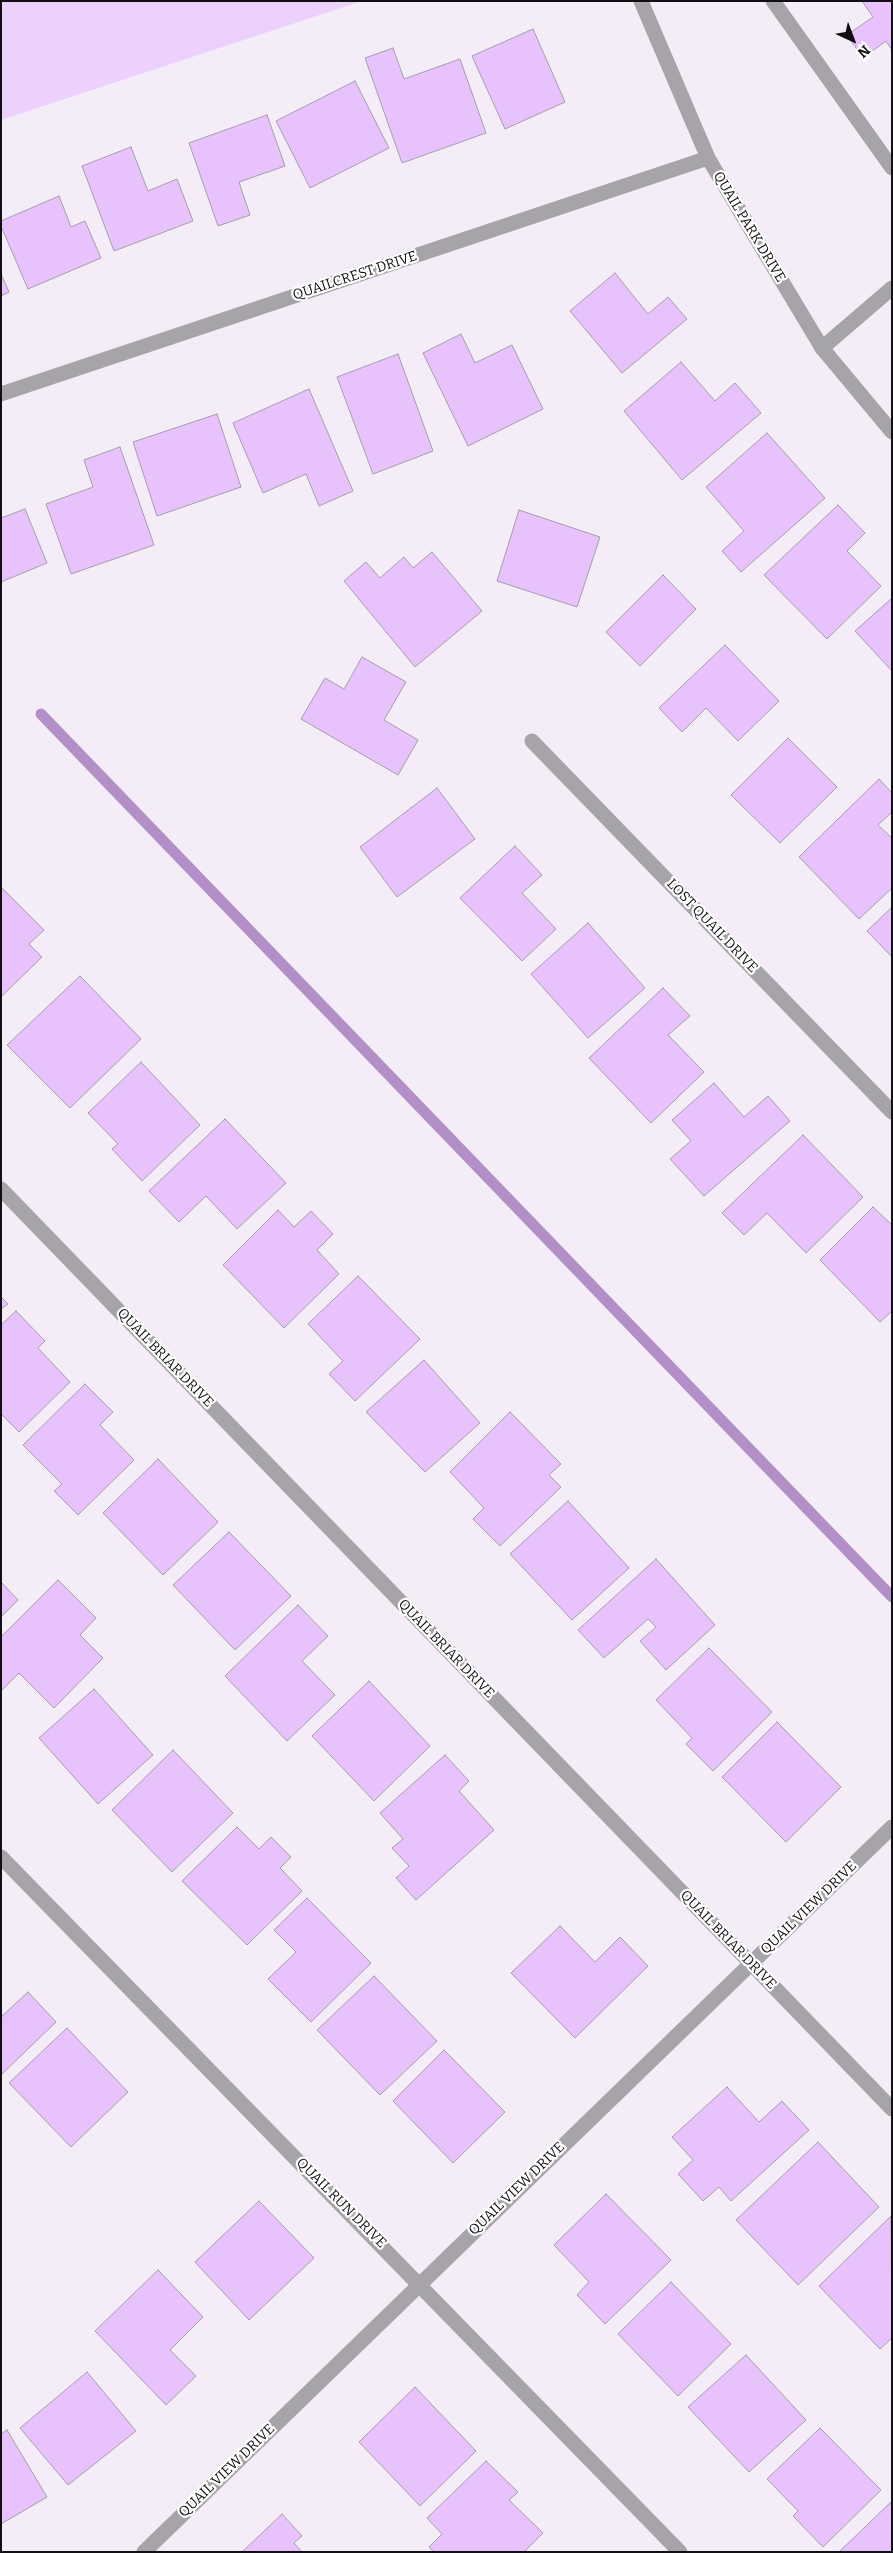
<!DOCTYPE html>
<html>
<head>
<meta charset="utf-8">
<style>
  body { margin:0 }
  #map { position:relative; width:893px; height:2553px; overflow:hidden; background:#f4edf8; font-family:Bitter,serif }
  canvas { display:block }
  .frame { position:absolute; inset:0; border:2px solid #110f13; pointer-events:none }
  .north { position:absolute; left:828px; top:15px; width:50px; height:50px; -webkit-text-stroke:4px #fff; paint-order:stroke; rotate:137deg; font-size:14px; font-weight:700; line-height:20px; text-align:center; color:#110f13 }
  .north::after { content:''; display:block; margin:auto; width:18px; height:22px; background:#110f13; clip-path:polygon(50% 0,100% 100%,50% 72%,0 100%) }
</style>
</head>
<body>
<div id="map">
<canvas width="893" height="2553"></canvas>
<div class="frame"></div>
<div class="north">N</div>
</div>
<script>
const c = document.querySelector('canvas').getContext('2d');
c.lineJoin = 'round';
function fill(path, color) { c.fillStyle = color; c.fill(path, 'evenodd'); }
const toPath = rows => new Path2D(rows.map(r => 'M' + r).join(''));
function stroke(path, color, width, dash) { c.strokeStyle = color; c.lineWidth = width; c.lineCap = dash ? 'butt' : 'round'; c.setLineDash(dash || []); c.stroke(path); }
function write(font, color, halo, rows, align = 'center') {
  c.font = font + ' Bitter,serif'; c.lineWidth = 4.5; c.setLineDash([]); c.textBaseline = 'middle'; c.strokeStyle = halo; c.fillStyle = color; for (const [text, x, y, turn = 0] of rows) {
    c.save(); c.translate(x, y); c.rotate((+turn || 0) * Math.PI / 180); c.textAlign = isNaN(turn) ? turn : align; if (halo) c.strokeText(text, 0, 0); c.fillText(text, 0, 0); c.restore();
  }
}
const green = toPath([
  [1,1,362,1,1,120]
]);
const stream = toPath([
  [41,714,892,1597]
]);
const building = toPath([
  [862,1,892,1,892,50,886,41,863,58,847,35,873,17,862,1],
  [533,29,565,102,505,129,472,56,533,29],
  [393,48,404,79,460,59,486,133,402,163,365,58,393,48],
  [355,81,389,148,310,188,276,121,355,81],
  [267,115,285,166,239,182,250,215,218,226,189,143,267,115],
  [131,147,148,191,177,179,193,221,114,251,82,166,131,147],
  [59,196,71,227,85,221,101,258,28,289,1,226,1,221,59,196],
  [615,273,648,314,668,297,687,319,622,373,570,311,615,273],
  [1,274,9,292,1,296,1,274],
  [461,334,475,363,512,345,543,409,468,446,423,353,461,334],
  [398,354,433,451,373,474,337,377,398,354],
  [681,362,715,401,735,383,761,413,682,480,624,411,681,362],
  [309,389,353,491,319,506,306,474,263,493,233,423,309,389],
  [217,414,241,487,157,516,133,442,217,414],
  [767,433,825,498,741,572,722,551,744,531,706,487,767,433],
  [120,447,154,545,71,574,46,504,93,487,84,460,120,447],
  [838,505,865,533,847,551,881,586,827,639,764,575,838,505],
  [25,509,47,563,1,582,1,518,25,509],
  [519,510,600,537,577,607,497,581,519,510],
  [432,552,482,611,415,667,344,581,366,562,380,578,404,557,413,568,432,552],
  [663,575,696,609,640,666,606,632,663,575],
  [892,598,892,671,855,631,892,598],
  [725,645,779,701,738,741,706,708,682,732,659,708,725,645],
  [362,657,406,682,384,720,418,740,398,775,301,719,325,678,344,689,362,657],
  [788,738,837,787,780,843,731,795,788,738],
  [879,779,892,793,892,812,878,825,892,838,892,888,859,919,799,857,879,779],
  [437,788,475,839,397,897,360,847,437,788],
  [515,846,542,875,522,893,556,929,522,961,460,898,515,846],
  [1,887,44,930,29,944,42,957,1,997,1,887],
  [892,907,892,957,867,931,892,907],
  [588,923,645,988,588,1038,531,974,588,923],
  [80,976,141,1039,70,1108,7,1045,80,976],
  [663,988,690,1016,668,1035,704,1072,651,1123,589,1058,663,988],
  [141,1062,200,1125,142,1181,112,1149,118,1144,88,1113,141,1062],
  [714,1083,744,1117,768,1096,790,1121,704,1196,670,1159,691,1141,672,1120,714,1083],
  [225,1119,286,1183,237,1229,206,1196,179,1222,149,1191,225,1119],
  [803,1135,863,1197,806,1253,767,1213,744,1235,722,1213,803,1135],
  [873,1207,892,1225,892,1311,880,1322,820,1260,873,1207],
  [278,1210,294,1227,311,1211,333,1234,317,1250,339,1274,284,1328,223,1265,278,1210],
  [358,1276,420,1339,355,1401,329,1374,343,1361,308,1324,358,1276],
  [1,1297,8,1304,1,1309,1,1297],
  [16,1311,45,1341,38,1348,70,1382,19,1432,1,1414,1,1325,16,1311],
  [424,1360,480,1423,425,1472,366,1412,424,1360],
  [85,1384,113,1412,100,1425,134,1460,78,1515,54,1491,62,1484,23,1445,85,1384],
  [510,1412,561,1464,549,1475,561,1487,500,1546,473,1519,484,1508,450,1472,510,1412],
  [158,1459,218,1522,163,1575,103,1513,158,1459],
  [568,1501,629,1568,572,1620,510,1554,568,1501],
  [229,1532,291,1596,235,1650,173,1585,229,1532],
  [656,1559,715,1625,666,1670,640,1641,656,1627,648,1619,604,1658,578,1630,656,1559],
  [58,1580,96,1618,80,1635,103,1658,54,1708,19,1673,1,1691,1,1637,58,1580],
  [1,1582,18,1600,1,1617,1,1582],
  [298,1605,328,1636,302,1661,335,1695,287,1741,225,1676,298,1605],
  [709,1648,772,1712,713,1771,686,1744,692,1738,656,1700,709,1648],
  [369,1681,430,1746,374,1801,312,1736,369,1681],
  [94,1689,153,1755,98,1804,39,1738,94,1689],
  [777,1722,841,1787,786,1842,722,1777,777,1722],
  [173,1750,233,1813,172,1872,112,1810,173,1750],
  [445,1755,469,1781,459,1791,494,1830,416,1900,396,1878,409,1866,392,1848,403,1839,380,1813,445,1755],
  [237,1827,259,1849,271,1837,291,1857,280,1868,302,1891,247,1945,182,1881,237,1827],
  [307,1898,371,1963,311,2022,268,1979,296,1952,274,1930,307,1898],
  [560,1926,595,1962,620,1937,648,1966,575,2038,511,1973,560,1926],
  [374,1976,437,2041,380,2095,317,2030,374,1976],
  [28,1992,56,2022,1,2075,1,2017,28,1992],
  [67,2028,128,2092,71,2147,9,2083,67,2028],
  [444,2050,505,2112,453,2163,393,2101,444,2050],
  [727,2087,759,2122,782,2101,809,2130,731,2201,719,2187,703,2201,678,2174,693,2160,672,2137,727,2087],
  [818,2142,879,2207,798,2285,736,2220,818,2142],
  [606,2194,671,2260,605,2324,577,2295,589,2282,554,2245,606,2194],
  [259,2201,314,2258,249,2320,195,2262,259,2201],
  [891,2216,892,2338,880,2349,819,2286,891,2216],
  [158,2270,203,2317,170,2350,196,2376,166,2405,95,2331,158,2270],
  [671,2282,731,2344,678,2396,618,2334,671,2282],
  [746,2355,806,2420,749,2472,688,2407,746,2355],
  [87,2372,136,2431,68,2485,20,2428,87,2372],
  [415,2387,476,2451,420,2506,359,2442,415,2387],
  [820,2428,881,2490,823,2547,793,2516,798,2511,767,2479,820,2428],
  [7,2430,47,2497,1,2524,1,2434,7,2430],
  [486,2461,518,2492,509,2500,543,2533,524,2552,434,2552,429,2547,442,2534,427,2518,486,2461],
  [892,2501,892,2552,839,2552,892,2501],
  [282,2514,302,2536,294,2543,302,2552,242,2552,282,2514]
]);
const lane = toPath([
  [773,1,892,168],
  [822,348,892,288]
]);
const street = toPath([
  [641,1,708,158,822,348,892,432],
  [1,394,708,158],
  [532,741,892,1112],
  [1,1189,892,2109],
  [1,1857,680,2552],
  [144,2552,892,1827]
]);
const streetNames = [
  ["QUAIL PARK DRIVE",749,227,59],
  ["QUAILCREST DRIVE",355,276,-18],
  ["LOST QUAIL DRIVE",712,926,46],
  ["QUAIL BRIAR DRIVE",165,1358,46],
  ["QUAIL BRIAR DRIVE",446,1649,46],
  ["QUAIL VIEW DRIVE",809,1908,-44],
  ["QUAIL BRIAR DRIVE",728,1940,46],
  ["QUAIL VIEW DRIVE",517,2189,-44],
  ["QUAIL RUN DRIVE",341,2203,45],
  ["QUAIL VIEW DRIVE",227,2471,-44]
];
fill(green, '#ecd1fc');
stroke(stream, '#b38fc7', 11);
fill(building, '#e7c2fd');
stroke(building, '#a49ea8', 1);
stroke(lane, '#a7a4a9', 15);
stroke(street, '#a7a4a9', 15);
write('14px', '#110f13', '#fff', streetNames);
</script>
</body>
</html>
